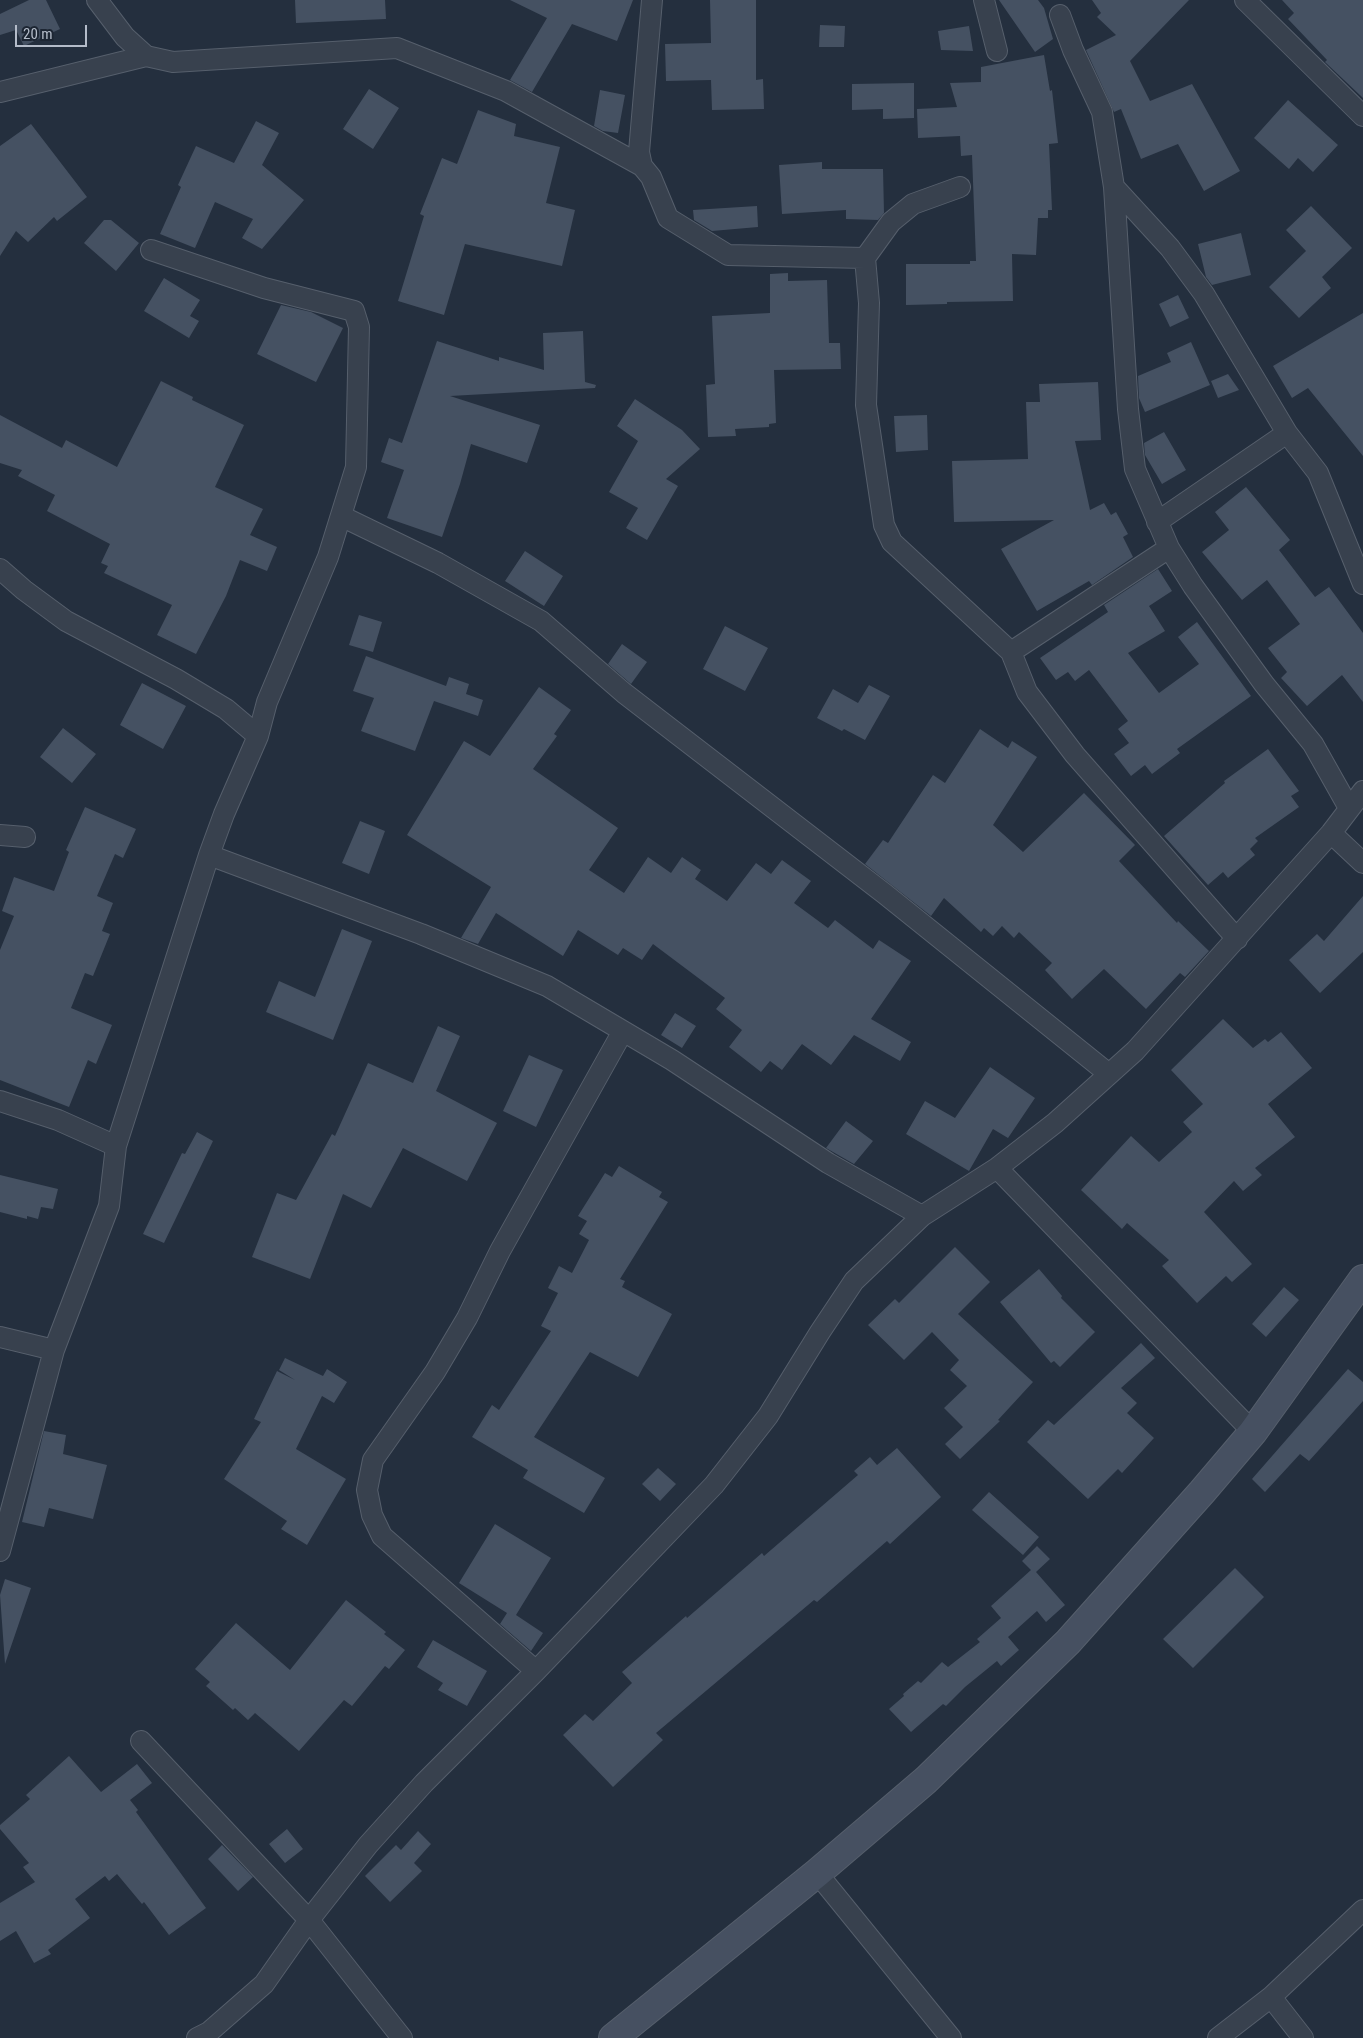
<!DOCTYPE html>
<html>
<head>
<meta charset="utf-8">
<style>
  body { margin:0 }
  #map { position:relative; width:1363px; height:2038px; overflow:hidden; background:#242f3e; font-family:"Roboto Condensed",sans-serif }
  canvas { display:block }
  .scale { position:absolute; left:15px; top:25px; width:72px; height:22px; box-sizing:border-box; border:2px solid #b4bcc9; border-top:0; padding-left:6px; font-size:15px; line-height:18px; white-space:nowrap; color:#b4bcc9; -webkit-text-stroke:4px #1d2633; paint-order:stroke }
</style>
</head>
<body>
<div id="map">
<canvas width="1363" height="2038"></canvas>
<div class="scale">20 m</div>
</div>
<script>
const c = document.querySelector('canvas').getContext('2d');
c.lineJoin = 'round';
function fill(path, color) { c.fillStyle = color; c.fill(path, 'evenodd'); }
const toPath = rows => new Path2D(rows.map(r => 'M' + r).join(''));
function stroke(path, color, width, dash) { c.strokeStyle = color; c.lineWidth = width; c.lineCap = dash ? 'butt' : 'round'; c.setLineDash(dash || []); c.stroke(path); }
const building = toPath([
  [29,0,46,0,60,29,24,46,16,30,0,35,0,14],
  [295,0,385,0,386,19,296,23],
  [510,0,633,0,617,41,572,24,532,92,510,80,547,18],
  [710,0,756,0,756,80,763,79,764,109,712,110,711,80,666,81,665,44,711,43],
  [999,0,1038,0,1044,8,1053,39,1035,52],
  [1092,0,1189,0,1130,61,1150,101,1192,84,1240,171,1204,191,1178,144,1141,159,1121,109,1114,112,1086,50,1116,35,1097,17,1101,13],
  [1282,0,1363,0,1363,98,1325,62,1327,60,1288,19,1294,13],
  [820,25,845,26,844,47,819,47],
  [969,26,973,51,941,50,938,31],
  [1044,55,1050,91,1052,90,1058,143,1049,144,1052,210,1048,210,1048,218,1038,218,1036,255,1012,254,1013,301,947,302,947,304,906,305,906,264,970,264,970,261,976,261,972,155,961,156,960,136,918,138,917,109,957,107,950,83,981,82,981,67],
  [914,83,914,118,883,119,883,109,852,110,852,84],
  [369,89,399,108,373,149,343,129],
  [600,90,625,95,618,133,603,131,594,126],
  [1288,100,1338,145,1313,172,1298,158,1289,169,1254,138],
  [478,110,516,124,514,136,560,147,546,203,575,210,562,266,465,244,444,315,398,301,424,216,420,214,442,158,457,164],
  [256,121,279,133,262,165,304,200,262,249,242,238,253,219,215,202,195,248,160,234,181,187,178,185,196,146,234,163],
  [31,124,87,197,57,221,54,217,28,242,16,231,0,256,0,146],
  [822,162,822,169,883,169,884,213,878,220,846,219,846,210,782,214,779,165],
  [757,206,758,227,712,231,694,220,693,210],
  [1311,206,1352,248,1322,277,1331,288,1299,318,1269,287,1306,251,1286,230],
  [104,220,111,220,139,243,116,271,84,243],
  [1241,233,1251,275,1212,285,1206,277,1198,244],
  [788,273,788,281,827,280,829,343,840,343,841,369,774,370,776,423,769,424,769,427,735,429,736,436,708,437,706,385,715,384,712,316,770,313,770,274],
  [164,278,200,300,190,316,199,321,189,338,144,311],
  [1178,295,1189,318,1170,327,1159,304],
  [281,305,311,312,343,328,316,382,257,354],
  [1363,313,1363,456,1308,388,1292,398,1273,366],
  [583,331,585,382,596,385,595,388,450,396,540,425,527,463,471,444,460,484,442,537,387,518,404,470,381,462,389,438,402,443,437,341,499,361,499,357,544,370,543,333],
  [1191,342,1210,385,1145,412,1139,398,1138,376,1171,362,1167,353],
  [1228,374,1239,390,1218,398,1211,381],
  [161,381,193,397,192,400,244,425,215,487,263,509,250,535,277,547,267,571,240,560,226,596,196,654,157,635,172,605,104,573,108,566,101,563,110,544,47,511,55,495,18,476,22,470,0,463,0,415,62,448,66,440,117,467],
  [1098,382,1101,440,1075,441,1090,510,1104,503,1111,515,1116,512,1128,534,1123,537,1133,557,1092,585,1089,581,1037,611,1001,549,1054,520,954,522,952,461,1028,459,1026,402,1040,402,1039,384],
  [635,399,682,430,700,449,666,479,678,486,647,540,626,528,638,508,609,492,638,441,617,426],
  [927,415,928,450,896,452,894,416],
  [1164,432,1186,470,1162,484,1145,455,1144,443],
  [1246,487,1290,540,1279,550,1315,597,1329,587,1363,633,1363,702,1342,675,1307,706,1281,678,1287,672,1268,648,1300,624,1267,580,1242,600,1202,552,1229,530,1215,512],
  [525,551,563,576,544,606,505,581],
  [1158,569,1172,591,1149,606,1165,631,1128,653,1159,693,1199,664,1178,637,1197,622,1251,696,1177,749,1180,753,1152,774,1145,765,1131,776,1114,754,1129,743,1118,729,1128,721,1089,670,1075,681,1068,672,1056,680,1040,658,1108,612,1104,605],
  [359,615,382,622,373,652,349,645],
  [725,626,768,648,745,691,703,669],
  [622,644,647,662,631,684,608,664],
  [366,656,446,686,449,677,469,684,466,694,483,700,478,716,434,701,415,751,361,731,374,698,353,691],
  [142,683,186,706,163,749,120,725],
  [869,685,890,696,865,740,844,729,842,731,817,718,833,689,858,703],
  [539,687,571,710,554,734,557,736,533,769,618,828,589,870,624,893,648,857,671,873,682,857,701,870,695,879,727,901,756,863,771,874,782,860,811,881,794,903,828,928,835,920,873,949,879,940,911,961,871,1019,911,1042,900,1061,854,1035,831,1065,802,1044,782,1070,770,1061,761,1072,729,1047,742,1030,716,1009,725,998,653,944,642,960,623,948,618,955,578,930,563,956,496,913,478,944,461,938,491,887,407,835,464,741,490,756],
  [63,728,96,754,72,783,40,757],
  [980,729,1008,748,1012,741,1037,757,993,825,1023,852,1084,793,1135,845,1119,861,1177,923,1178,921,1209,951,1185,977,1180,973,1146,1009,1104,969,1072,999,1045,970,1052,963,1019,932,1014,938,1002,926,993,936,984,928,981,932,944,898,931,916,865,864,883,840,888,843,933,775,945,783],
  [1268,749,1299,791,1291,796,1299,807,1255,838,1258,841,1250,849,1255,855,1228,878,1223,872,1208,885,1164,836,1225,783,1224,781],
  [85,807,136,829,123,858,115,854,97,896,113,903,102,931,110,934,93,976,85,973,71,1008,112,1025,96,1064,88,1060,69,1107,0,1080,0,950,14,916,2,911,14,877,54,891,69,852,66,850],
  [360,821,385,831,369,874,342,863],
  [1363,896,1363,952,1320,993,1289,960,1317,934,1324,941],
  [342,929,372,941,333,1040,266,1012,279,981,315,997],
  [675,1013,696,1026,682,1048,661,1035],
  [1223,1019,1253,1048,1265,1039,1268,1042,1281,1032,1312,1068,1268,1104,1295,1137,1255,1168,1262,1175,1243,1191,1234,1181,1204,1212,1252,1264,1232,1282,1226,1276,1197,1303,1162,1266,1169,1260,1127,1223,1122,1229,1081,1190,1131,1136,1159,1162,1192,1132,1183,1122,1203,1104,1171,1070],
  [438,1026,460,1036,436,1091,497,1123,467,1181,403,1148,371,1208,343,1194,310,1279,252,1257,277,1193,296,1200,332,1134,335,1136,368,1063,413,1083],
  [529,1055,563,1070,536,1127,503,1111],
  [990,1067,1035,1098,1008,1138,993,1129,969,1171,906,1134,925,1101,955,1118],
  [846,1121,873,1141,854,1164,826,1148],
  [197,1132,213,1141,164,1243,143,1234,182,1153,185,1154],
  [619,1166,662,1192,659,1197,668,1202,620,1279,625,1281,622,1287,672,1314,638,1377,590,1352,534,1437,605,1478,584,1513,523,1478,528,1470,472,1437,492,1405,499,1410,551,1331,541,1326,558,1293,548,1288,559,1266,572,1273,589,1240,579,1234,587,1221,578,1216,605,1173,612,1177],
  [0,1175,58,1189,53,1209,41,1207,38,1219,27,1216,27,1219,0,1212],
  [955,1247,990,1282,958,1314,1033,1382,998,1420,1000,1421,960,1459,945,1444,963,1427,944,1408,967,1386,950,1370,959,1360,932,1332,904,1360,868,1325,895,1299,899,1303],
  [1039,1269,1062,1296,1061,1298,1095,1332,1060,1367,1054,1361,1051,1363,1000,1302],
  [1284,1287,1299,1300,1266,1337,1252,1324],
  [1141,1343,1155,1358,1121,1388,1137,1403,1127,1413,1154,1438,1122,1473,1118,1469,1088,1499,1027,1442,1048,1420,1054,1425],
  [285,1358,323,1376,327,1369,347,1382,334,1403,322,1396,296,1449,346,1479,307,1545,281,1529,287,1521,224,1479,261,1422,254,1419,277,1371,295,1380,279,1370],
  [1348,1369,1363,1382,1363,1401,1309,1461,1300,1454,1265,1492,1252,1479],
  [44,1431,66,1435,63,1454,107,1465,93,1519,49,1508,44,1527,22,1522],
  [897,1448,941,1497,890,1544,887,1541,817,1602,814,1600,656,1733,663,1740,613,1787,563,1735,585,1714,593,1721,632,1683,622,1672,686,1616,687,1618,762,1553,764,1556,858,1475,854,1471,870,1457,877,1465],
  [658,1468,676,1484,660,1501,642,1484],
  [989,1492,1039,1537,1023,1555,972,1510],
  [495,1524,551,1558,516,1615,543,1633,531,1651,500,1624,507,1613,459,1583],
  [1037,1546,1050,1559,1036,1572,1065,1605,1046,1622,1037,1611,1008,1637,1019,1650,1001,1666,997,1661,965,1687,946,1706,943,1704,911,1732,889,1709,904,1696,903,1694,918,1681,921,1683,942,1662,948,1667,980,1642,977,1639,1001,1618,991,1606,1031,1570,1022,1561],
  [1235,1568,1264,1597,1193,1668,1163,1639],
  [5,1579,31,1588,5,1664,0,1595],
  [346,1600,386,1632,384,1634,405,1650,389,1669,385,1666,352,1706,344,1700,299,1751,255,1713,248,1720,235,1708,233,1710,206,1686,210,1682,195,1669,236,1623,290,1670],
  [433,1640,487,1671,467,1706,438,1690,443,1683,417,1667],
  [69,1756,101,1792,137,1764,152,1783,130,1800,138,1810,136,1812,206,1908,169,1935,144,1902,142,1904,117,1874,109,1881,105,1876,75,1899,90,1918,48,1950,51,1954,34,1963,16,1931,0,1941,0,1903,35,1882,23,1867,29,1863,0,1829,0,1825,30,1799,26,1795],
  [287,1829,303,1849,285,1863,269,1844],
  [418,1831,431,1844,414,1863,422,1871,390,1902,365,1876,396,1845,401,1850],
  [222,1845,253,1877,238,1891,208,1859]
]);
const street = toPath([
  [97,0,125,37,146,56,173,62,397,48,506,91,642,166,651,177,668,218,728,255,865,258],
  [984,0,997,51],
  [1245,0,1363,116],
  [1060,15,1073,50,1102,112,1114,187,1128,409,1135,469,1169,548,1193,586,1264,684,1313,744,1349,808],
  [0,92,146,56],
  [642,166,639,152,652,0],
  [960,187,913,204,891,222,865,258,869,303,866,405,884,525,892,542,1011,652,1027,692,1075,755,1237,939],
  [1114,187,1170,248,1204,294,1287,433,1318,473,1363,584],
  [341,516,438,563,541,621,624,693,885,894,1109,1074],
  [1157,522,1287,433],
  [0,569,24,590,66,621,176,679,226,709,258,736],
  [1011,652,1169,548],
  [1331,833,1363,863],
  [0,835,25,837],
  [209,855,421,934,547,986,672,1060,828,1163,922,1216],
  [0,1101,58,1120,116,1146],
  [997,1168,1253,1432],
  [0,1337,54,1350],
  [0,1551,54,1350,109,1206,116,1146,209,855,224,814,258,736,267,702,328,557,356,467,359,327,354,311,264,288,151,250],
  [536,1671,382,1536,372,1515,367,1490,373,1460,435,1372,467,1318,500,1251,623,1031],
  [141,1741,309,1920,402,2038],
  [817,1873,951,2038],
  [1271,1997,1303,2038],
  [197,2038,209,2032,264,1984,309,1920,368,1845,424,1783,536,1671,714,1485,768,1416,820,1332,854,1281,922,1216,997,1168,1055,1123,1135,1051,1331,833,1363,791],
  [1218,2038,1271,1997,1363,1910]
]);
const secondary = toPath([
  [613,2038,817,1873,926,1780,1068,1642,1202,1492,1253,1432,1363,1279]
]);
fill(building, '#455162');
stroke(street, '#565f6c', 22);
stroke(secondary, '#565f6c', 30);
stroke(street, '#38414e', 20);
stroke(secondary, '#465061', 28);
</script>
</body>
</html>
